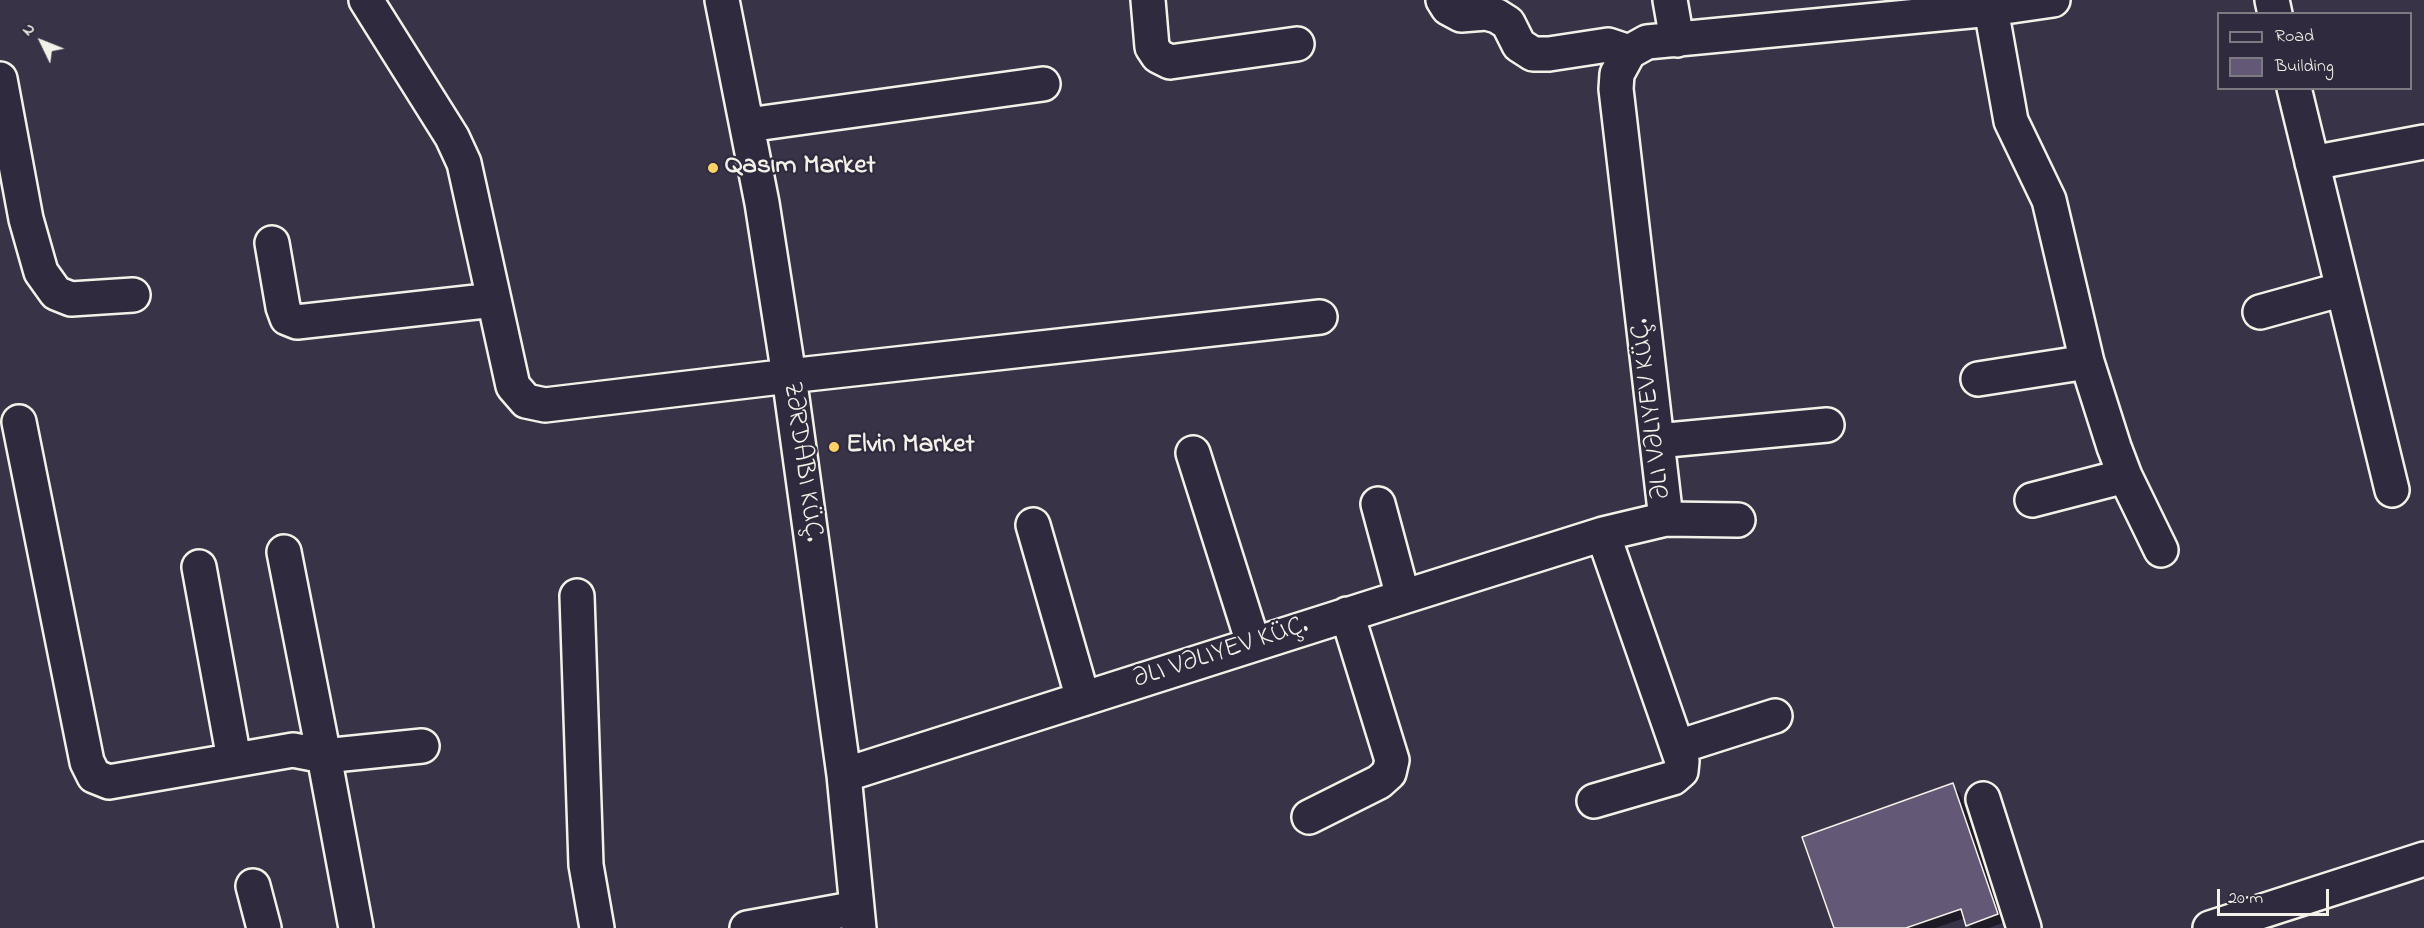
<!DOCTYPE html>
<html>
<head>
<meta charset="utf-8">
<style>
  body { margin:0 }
  #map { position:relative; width:2424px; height:928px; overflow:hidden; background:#393348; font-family:"Indie Flower",sans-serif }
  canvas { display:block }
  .legend { position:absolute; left:2217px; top:12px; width:195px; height:78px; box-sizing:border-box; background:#2f2a3d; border:2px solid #7e7a81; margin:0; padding:8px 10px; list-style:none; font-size:18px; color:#f4f1e8 }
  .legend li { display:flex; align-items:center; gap:12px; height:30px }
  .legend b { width:30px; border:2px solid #7e7a81 }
  .north { position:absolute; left:12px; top:12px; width:60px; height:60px; -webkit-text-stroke:4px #2f2a3d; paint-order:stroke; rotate:313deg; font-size:16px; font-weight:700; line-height:24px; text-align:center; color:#f4f1e8 }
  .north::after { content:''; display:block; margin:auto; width:21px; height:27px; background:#f4f1e8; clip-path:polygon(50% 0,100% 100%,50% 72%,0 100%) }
  .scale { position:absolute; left:2217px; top:889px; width:112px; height:27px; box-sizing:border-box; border:3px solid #f4f1e8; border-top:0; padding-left:8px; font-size:18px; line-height:21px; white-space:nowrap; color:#f4f1e8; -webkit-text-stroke:4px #2f2a3d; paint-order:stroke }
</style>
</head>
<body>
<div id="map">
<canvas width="2424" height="928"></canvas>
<ul class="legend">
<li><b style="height:8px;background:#2f2a3d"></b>Road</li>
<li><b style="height:16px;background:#635875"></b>Building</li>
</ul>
<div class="north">N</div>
<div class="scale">20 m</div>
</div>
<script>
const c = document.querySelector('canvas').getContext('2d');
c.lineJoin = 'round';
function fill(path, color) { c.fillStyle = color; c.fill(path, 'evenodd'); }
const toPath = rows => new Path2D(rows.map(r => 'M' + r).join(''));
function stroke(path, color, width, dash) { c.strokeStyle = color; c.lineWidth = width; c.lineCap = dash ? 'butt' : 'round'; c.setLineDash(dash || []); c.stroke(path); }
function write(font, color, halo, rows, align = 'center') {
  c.font = font + ' "Indie Flower",sans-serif'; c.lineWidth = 4.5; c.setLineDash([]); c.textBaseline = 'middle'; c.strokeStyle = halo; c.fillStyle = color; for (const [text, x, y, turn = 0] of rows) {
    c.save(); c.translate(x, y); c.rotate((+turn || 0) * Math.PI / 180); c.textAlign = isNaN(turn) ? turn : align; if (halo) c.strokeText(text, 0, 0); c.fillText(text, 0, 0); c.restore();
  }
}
const shadow = toPath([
  [1952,785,1960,793,2005,922,1989,928,1971,928,1965,918,1935,928,1836,928]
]);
const building = toPath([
  [1953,783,1998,914,1966,926,1961,909,1906,928,1834,928,1802,837,1953,783]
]);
const minor = toPath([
  [366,0,452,137,464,163,513,386,526,401,545,405,789,376,1320,317],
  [722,0,762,203,789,376,844,775,859,928],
  [1148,0,1152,47,1158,56,1170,62,1297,44],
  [1443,0,1448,8,1461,15,1486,13,1497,16,1508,23,1519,45,1533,54,1549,54,1608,45,1629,52],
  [1670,0,1677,40],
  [2272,0,2275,14],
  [1991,9,2011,121,2049,200,2087,362,2114,447,2125,476,2161,550],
  [0,79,26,219,41,272,56,293,71,299,133,295],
  [2294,88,2392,490],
  [748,125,1043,84],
  [2312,163,2424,142],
  [272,243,283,307,287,318,297,322,494,300],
  [2260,312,2343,289],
  [1978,379,2087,362],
  [19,422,87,762,94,776,109,782,293,750,324,756,356,928],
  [1657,441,1827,425],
  [1193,453,1253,643],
  [2032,500,2125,476],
  [1378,504,1403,597],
  [1666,519,1738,520],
  [1033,525,1083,699],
  [284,552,324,756,422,746],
  [199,567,234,759],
  [577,596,586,865,597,928],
  [1678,747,1775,716],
  [844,775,1403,597,1603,534,1666,519,1616,89,1617,74,1629,52,1647,42,1991,9,2053,0],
  [1983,799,2024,928],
  [1594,801,1673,778,1681,771,1682,761,1603,534],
  [1309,817,1379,782,1389,773,1392,760,1347,614],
  [253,886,264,928],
  [747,928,857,908]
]);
const tertiary = toPath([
  [2210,928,2424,859]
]);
const markers = [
  [713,168,6,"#ffd166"],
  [834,447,6,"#ffd166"]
];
const poiNames = [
  ["Qasım Market",725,168],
  ["Elvin Market",846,447]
];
const streetNames = [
  ["ƏLI VƏLIYEV KÜÇ.",1653,409,-97],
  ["ZƏRDABI KÜÇ.",801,462,82],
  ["ƏLI VƏLIYEV KÜÇ.",1221,654,-18]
];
fill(shadow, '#0007');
fill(building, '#635875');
stroke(building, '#f4f1e8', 1.5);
stroke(minor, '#f4f1e8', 38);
stroke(tertiary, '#f4f1e8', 38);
stroke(minor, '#2f2a3d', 33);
stroke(tertiary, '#2f2a3d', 33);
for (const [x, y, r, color] of markers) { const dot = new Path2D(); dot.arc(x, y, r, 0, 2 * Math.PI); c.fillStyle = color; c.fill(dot); stroke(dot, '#2f2a3d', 2); }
write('bold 27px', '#f4f1e8', '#2f2a3d', poiNames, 'left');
write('27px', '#f4f1e8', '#2f2a3d', streetNames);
</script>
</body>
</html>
